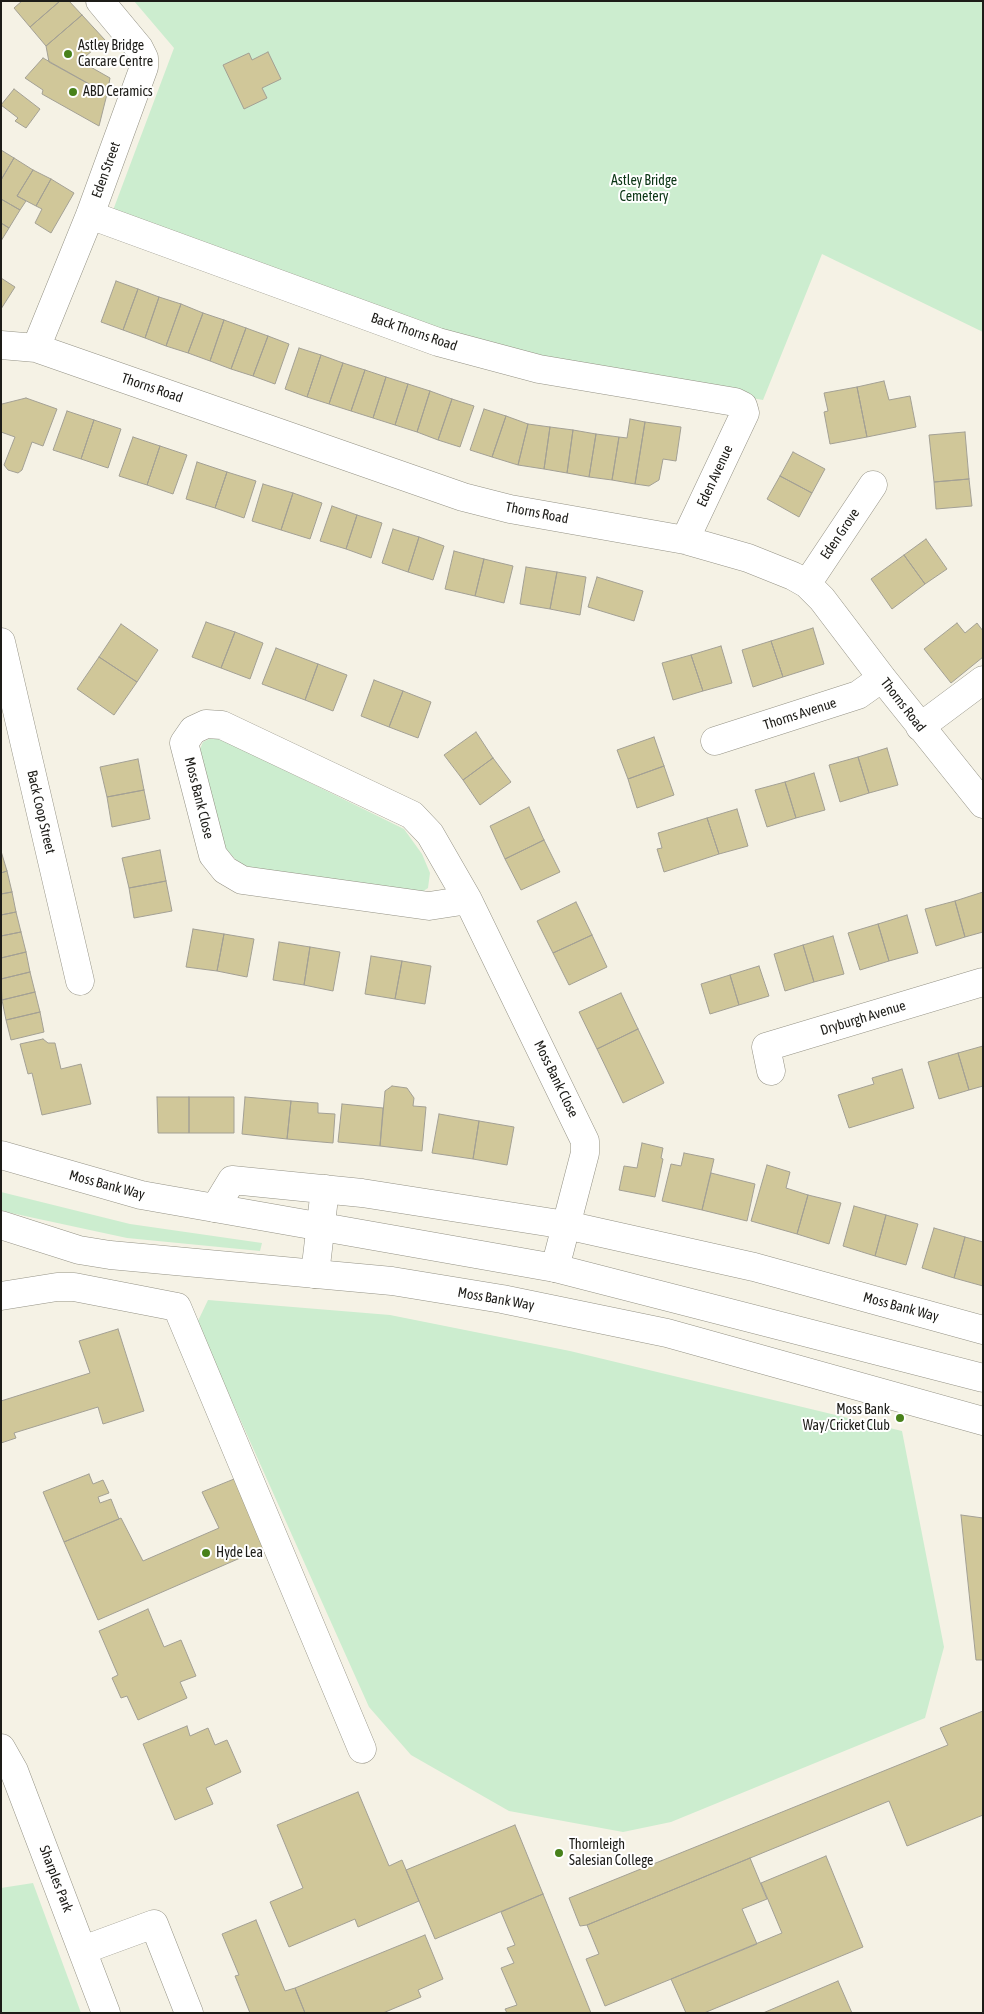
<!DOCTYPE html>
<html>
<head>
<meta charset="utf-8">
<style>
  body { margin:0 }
  #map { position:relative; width:984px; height:2014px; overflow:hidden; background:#f5f2e5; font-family:"Asap Condensed",sans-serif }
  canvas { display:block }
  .frame { position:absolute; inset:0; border:2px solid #1d1c18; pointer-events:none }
</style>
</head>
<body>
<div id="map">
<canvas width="984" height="2014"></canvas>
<div class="frame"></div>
</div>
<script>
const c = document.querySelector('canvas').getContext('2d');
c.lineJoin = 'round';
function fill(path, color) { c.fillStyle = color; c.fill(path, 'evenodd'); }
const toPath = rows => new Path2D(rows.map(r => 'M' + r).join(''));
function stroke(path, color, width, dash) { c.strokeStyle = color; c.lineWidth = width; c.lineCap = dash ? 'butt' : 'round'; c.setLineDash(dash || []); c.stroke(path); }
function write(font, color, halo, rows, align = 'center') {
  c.font = font + ' "Asap Condensed",sans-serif'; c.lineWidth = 4; c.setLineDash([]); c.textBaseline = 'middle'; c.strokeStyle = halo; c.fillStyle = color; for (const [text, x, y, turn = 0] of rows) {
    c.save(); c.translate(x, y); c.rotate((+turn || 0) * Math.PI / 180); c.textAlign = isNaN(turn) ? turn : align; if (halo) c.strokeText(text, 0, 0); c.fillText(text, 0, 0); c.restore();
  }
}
const green = toPath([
  [134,1,983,1,983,332,822,254,763,400,544,361,442,334,112,213,174,48],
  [209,739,221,739,404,829,422,854,430,873,428,888,416,896,252,871,236,860,221,844,200,749,203,742],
  [1,1192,130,1224,262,1243,260,1251,127,1238,11,1213,1,1210],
  [208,1300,390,1315,570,1351,902,1431,944,1647,925,1718,671,1822,623,1832,509,1811,411,1755,369,1707,197,1323],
  [33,1883,81,2013,1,2013,1,1888]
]);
const building = toPath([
  [22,1,60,1,30,27,14,8,22,1],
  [60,1,69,1,82,15,46,46,30,27,60,1],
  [82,15,105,40,80,61,110,78,107,94,49,62,46,46,82,15],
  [268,52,281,79,262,88,267,98,244,109,223,65,249,53,252,60,268,52],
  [43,58,107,94,99,126,42,94,43,90,25,78,43,58],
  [14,89,40,109,26,128,15,121,18,118,1,105,14,89],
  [1,150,14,158,1,180,1,150],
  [14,158,33,170,17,196,26,201,20,210,1,199,1,180,14,158],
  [33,170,51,179,36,206,17,196,33,170],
  [51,179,74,193,51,233,35,223,42,209,36,206,51,179],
  [1,199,20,210,9,228,1,223,1,199],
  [1,223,9,228,1,241,1,223],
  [1,278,15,287,1,309,1,278],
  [116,281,138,289,123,330,101,322,116,281],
  [138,289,159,297,145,338,123,330,138,289],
  [159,297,181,304,166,346,145,338,159,297],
  [181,304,203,313,188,353,166,346,181,304],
  [203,313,224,320,210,361,188,353,203,313],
  [224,320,246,328,231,369,210,361,224,320],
  [246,328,268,336,253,376,231,369,246,328],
  [268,336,289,344,275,384,253,376,268,336],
  [299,348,321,355,307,397,285,389,299,348],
  [321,355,343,363,329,404,307,397,321,355],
  [343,363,365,370,351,411,329,404,343,363],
  [365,370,386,377,373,418,351,411,365,370],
  [386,377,408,384,395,425,373,418,386,377],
  [884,381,889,400,910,396,916,427,867,437,857,387,884,381],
  [408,384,430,391,417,432,395,425,408,384],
  [857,387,867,437,830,444,824,412,828,411,824,393,857,387],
  [430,391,452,399,438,440,417,432,430,391],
  [26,398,57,409,43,446,32,442,22,470,18,473,8,470,4,465,15,437,1,432,1,405,2,404,26,398],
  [452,399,474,406,460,447,438,440,452,399],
  [484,409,506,416,492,457,470,450,484,409],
  [67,411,94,420,81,459,53,450,67,411],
  [506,416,528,424,518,465,492,457,506,416],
  [630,419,645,422,635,484,612,480,619,437,627,438,630,419],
  [94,420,121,429,108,468,81,459,94,420],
  [645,422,681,427,676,461,663,459,659,480,649,486,635,484,645,422],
  [528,424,550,427,544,469,518,465,528,424],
  [550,427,573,430,567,473,544,469,550,427],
  [573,430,596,434,589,477,567,473,573,430],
  [965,432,969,479,934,482,929,435,965,432],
  [596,434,619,437,612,480,589,477,596,434],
  [133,437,160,446,147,485,119,476,133,437],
  [160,446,187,455,173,494,147,485,160,446],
  [793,452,825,469,812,493,780,476,793,452],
  [197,462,227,472,215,508,186,499,197,462],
  [227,472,256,481,244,518,215,508,227,472],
  [780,476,812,493,799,517,767,499,780,476],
  [969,479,972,506,936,509,934,482,969,479],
  [263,484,293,493,281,530,252,521,263,484],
  [293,493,322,503,310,539,281,530,293,493],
  [332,506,357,515,346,549,320,541,332,506],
  [357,515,382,523,371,558,346,549,357,515],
  [393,529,419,537,408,572,382,563,393,529],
  [419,537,444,546,433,580,408,572,419,537],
  [926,539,947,569,925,584,904,555,926,539],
  [454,551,484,559,475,596,445,589,454,551],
  [904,555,925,584,892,609,871,579,904,555],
  [484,559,513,566,504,603,475,596,484,559],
  [526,567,557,572,550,609,520,604,526,567],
  [557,572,586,577,580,615,550,609,557,572],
  [597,577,643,591,634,621,588,607,597,577],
  [206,622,235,632,221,668,192,657,206,622],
  [957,623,965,633,977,623,983,631,983,657,951,683,924,649,957,623],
  [121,624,158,650,137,682,99,657,121,624],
  [813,628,824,664,783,677,771,641,813,628],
  [235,632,263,643,250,679,221,668,235,632],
  [771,641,783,677,753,687,742,650,771,641],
  [721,646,732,683,703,691,691,655,721,646],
  [276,648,318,664,305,700,262,684,276,648],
  [691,655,703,691,673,700,662,663,691,655],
  [99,657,137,682,114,715,77,689,99,657],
  [318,664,347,675,333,711,305,700,318,664],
  [374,680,403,691,389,727,361,716,374,680],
  [403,691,431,702,418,738,389,727,403,691],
  [476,732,493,758,463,780,444,755,476,732],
  [654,737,664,766,628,779,617,750,654,737],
  [887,748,898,785,869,793,858,757,887,748],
  [858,757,869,793,840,802,829,765,858,757],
  [493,758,511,782,480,805,463,780,493,758],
  [138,759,144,790,107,797,100,767,138,759],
  [664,766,674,795,637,808,628,779,664,766],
  [814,773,825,810,796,818,785,782,814,773],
  [785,782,796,818,767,827,755,790,785,782],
  [144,790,150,819,112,827,107,797,144,790],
  [529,807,544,840,505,859,490,826,529,807],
  [737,809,748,846,719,854,707,818,737,809],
  [707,818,719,854,664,872,657,849,662,848,658,833,707,818],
  [544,840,560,872,521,890,505,859,544,840],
  [160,850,166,881,129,888,122,858,160,850],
  [1,851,7,871,1,873,1,851],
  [7,871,12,892,1,894,1,873,7,871],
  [166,881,172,911,134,918,129,888,166,881],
  [12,892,16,912,1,915,1,894,12,892],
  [983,892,983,932,965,937,955,901,983,892],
  [955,901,965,937,936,946,925,909,955,901],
  [576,902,592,935,553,953,537,921,576,902],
  [16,912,21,932,1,936,1,915,16,912],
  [907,915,918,953,889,961,878,924,907,915],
  [878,924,889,961,860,970,848,933,878,924],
  [193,929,224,934,217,971,186,967,193,929],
  [21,932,26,952,1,958,1,936,21,932],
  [224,934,254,939,247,977,217,971,224,934],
  [592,935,607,967,569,985,553,953,592,935],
  [833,936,844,974,814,982,803,945,833,936],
  [279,942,310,947,304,985,273,980,279,942],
  [803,945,814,982,785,991,774,954,803,945],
  [310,947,340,952,333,991,304,985,310,947],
  [26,952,30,972,1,979,1,958,26,952],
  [371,956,402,961,395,999,365,994,371,956],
  [402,961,431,966,425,1004,395,999,402,961],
  [759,966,769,996,739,1005,730,975,759,966],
  [30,972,35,992,2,1000,1,979,30,972],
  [730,975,739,1005,710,1014,701,984,730,975],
  [35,992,40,1012,6,1020,2,1000,35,992],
  [621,993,638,1029,597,1049,579,1012,621,993],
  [40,1012,44,1032,11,1040,6,1020,40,1012],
  [638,1029,664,1083,623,1103,597,1049,638,1029],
  [43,1039,48,1043,55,1043,61,1069,81,1064,91,1104,42,1115,32,1073,28,1074,20,1044,43,1039],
  [983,1046,983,1086,969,1090,958,1053,983,1046],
  [958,1053,969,1090,939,1099,928,1062,958,1053],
  [902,1069,914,1108,849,1128,838,1095,874,1084,872,1078,902,1069],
  [392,1086,407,1088,414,1098,413,1106,426,1107,422,1151,380,1146,385,1091,392,1086],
  [157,1097,189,1097,189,1133,158,1133,157,1097],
  [189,1097,234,1097,234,1133,189,1133,189,1097],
  [245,1097,291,1101,287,1139,242,1134,245,1097],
  [291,1101,318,1103,318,1113,335,1114,333,1143,287,1139,291,1101],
  [342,1104,383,1108,380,1146,338,1142,342,1104],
  [439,1114,479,1121,473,1159,432,1153,439,1114],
  [479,1121,514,1127,507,1165,473,1159,479,1121],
  [642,1143,663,1148,661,1158,663,1159,655,1197,619,1190,624,1166,637,1168,642,1143],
  [684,1153,714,1159,702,1210,662,1201,671,1164,681,1166,684,1153],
  [767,1165,790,1172,786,1188,808,1195,797,1234,751,1221,767,1165],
  [711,1173,755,1184,747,1221,702,1210,711,1173],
  [808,1195,841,1203,829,1244,797,1234,808,1195],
  [854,1206,886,1215,875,1256,843,1246,854,1206],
  [886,1215,918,1224,906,1265,875,1256,886,1215],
  [934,1228,965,1237,954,1278,922,1268,934,1228],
  [965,1237,983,1242,983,1286,954,1278,965,1237],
  [118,1329,144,1411,103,1424,98,1407,14,1433,16,1438,1,1443,1,1401,90,1373,79,1341,118,1329],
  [89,1474,93,1484,103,1480,109,1493,98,1497,100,1503,111,1499,119,1519,64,1542,43,1492,89,1474],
  [239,1477,270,1545,98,1620,64,1542,121,1518,143,1561,219,1528,202,1492,239,1477],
  [961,1515,983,1518,983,1660,976,1660,961,1515],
  [148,1609,164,1647,181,1640,196,1676,180,1682,187,1698,138,1720,127,1696,121,1698,112,1678,118,1675,99,1631,148,1609],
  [983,1711,983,1815,907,1846,889,1801,587,1925,580,1926,569,1898,948,1745,940,1728,983,1711],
  [187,1726,190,1736,208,1728,215,1745,227,1740,241,1772,206,1788,213,1804,175,1820,143,1744,187,1726],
  [358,1792,389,1866,402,1860,419,1901,358,1927,355,1919,289,1947,270,1902,303,1888,277,1825,358,1792],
  [515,1825,543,1894,435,1939,406,1870,515,1825],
  [826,1856,863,1947,704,2013,686,2013,671,1979,782,1933,761,1883,826,1856],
  [750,1858,767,1899,742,1909,757,1944,605,2006,586,1959,599,1954,587,1925,750,1858],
  [543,1894,591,2013,507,2013,505,2009,517,2005,501,1968,514,1963,507,1948,515,1945,501,1912,543,1894],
  [256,1920,285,1991,295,1988,305,2013,250,2013,235,1976,239,1975,222,1934,256,1920],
  [425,1935,443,1979,418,1990,421,1997,383,2013,305,2013,295,1988,425,1935],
  [838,1981,852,2013,763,2013,838,1981]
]);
const minor = toPath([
  [90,215,438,342,539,369,735,402,743,406,745,413,685,540],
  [1,345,36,348,463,497,510,509,685,540,748,558,793,576,807,584,822,599,882,678,983,804],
  [36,348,90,215,144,67,144,58,139,48,100,1],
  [807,584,873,485],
  [1,642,80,981],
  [920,727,983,680],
  [715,741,858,695,882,678],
  [468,900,429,906,242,880,225,870,213,855,184,743,193,730,206,724,222,725,412,815,430,834,468,900,585,1141,585,1153,555,1268],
  [771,1071,766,1047,983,982],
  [215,1208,232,1180,362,1193,566,1225,754,1267,983,1330],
  [315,1274,325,1189],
  [1,1296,57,1287,74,1287,177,1307,362,1749],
  [1,1748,14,1771,106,2013],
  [83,1950,154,1924,189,2013]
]);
const highway = toPath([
  [1,1155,141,1195,555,1268,983,1378],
  [1,1225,79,1250,110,1255,392,1281,502,1299,667,1333,983,1421]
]);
const markers = [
  [68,54,5,"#48811a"],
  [73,92,5,"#48811a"],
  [900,1418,5,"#48811a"],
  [206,1553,5,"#48811a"],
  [559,1853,5,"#48811a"]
];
const poiNames = [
  ["Astley Bridge",78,46],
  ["Carcare Centre",78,62],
  ["ABD Ceramics",83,92],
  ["Moss Bank",890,1410,"right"],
  ["Way/Cricket Club",890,1426,"right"],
  ["Hyde Lea",216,1553],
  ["Thornleigh",569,1845],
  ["Salesian College",569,1861]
];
const streetNames = [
  ["Eden Street",106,170,-70],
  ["Back Thorns Road",414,332,19],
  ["Thorns Road",152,388,19],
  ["Eden Avenue",715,476,-65],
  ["Thorns Road",537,513,11],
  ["Eden Grove",840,534,-56],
  ["Thorns Road",903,705,52],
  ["Thorns Avenue",800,714,-18],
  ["Moss Bank Close",199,798,76],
  ["Back Coop Street",41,812,77],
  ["Dryburgh Avenue",863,1018,-17],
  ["Moss Bank Close",556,1079,64],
  ["Moss Bank Way",107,1185,15],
  ["Moss Bank Way",496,1299,10],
  ["Moss Bank Way",901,1307,15],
  ["Sharples Park",56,1879,69]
];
const parkNames = [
  ["Astley Bridge",644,181],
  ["Cemetery",644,197]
];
fill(green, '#ccedcf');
fill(building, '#d0c799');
stroke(building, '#a3a094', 1);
stroke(minor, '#949285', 29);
stroke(highway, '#949285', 29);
stroke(minor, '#fff', 28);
stroke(highway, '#fff', 28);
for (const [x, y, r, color] of markers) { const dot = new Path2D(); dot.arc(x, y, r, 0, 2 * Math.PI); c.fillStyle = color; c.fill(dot); stroke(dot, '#fff', 2); }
write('14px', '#1d1c18', '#fff', poiNames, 'left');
write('14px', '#1d1c18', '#fff', streetNames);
write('14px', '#0b3515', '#fff', parkNames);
</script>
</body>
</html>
